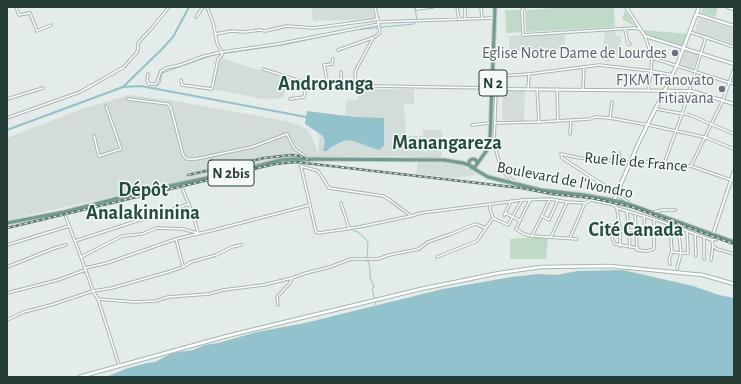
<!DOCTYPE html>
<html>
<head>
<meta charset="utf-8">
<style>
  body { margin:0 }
  #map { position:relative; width:741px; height:384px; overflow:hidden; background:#e4ece9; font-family:"Alegreya Sans",sans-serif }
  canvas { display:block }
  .frame { position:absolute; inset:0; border:8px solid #253c36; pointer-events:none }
</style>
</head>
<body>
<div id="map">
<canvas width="741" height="384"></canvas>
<div class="frame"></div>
</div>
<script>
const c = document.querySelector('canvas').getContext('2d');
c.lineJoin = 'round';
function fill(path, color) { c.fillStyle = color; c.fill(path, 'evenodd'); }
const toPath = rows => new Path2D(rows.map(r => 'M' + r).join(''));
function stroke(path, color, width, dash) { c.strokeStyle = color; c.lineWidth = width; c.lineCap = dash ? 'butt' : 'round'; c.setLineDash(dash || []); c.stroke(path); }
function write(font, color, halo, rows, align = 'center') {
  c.font = font + ' "Alegreya Sans",sans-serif'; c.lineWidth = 3; c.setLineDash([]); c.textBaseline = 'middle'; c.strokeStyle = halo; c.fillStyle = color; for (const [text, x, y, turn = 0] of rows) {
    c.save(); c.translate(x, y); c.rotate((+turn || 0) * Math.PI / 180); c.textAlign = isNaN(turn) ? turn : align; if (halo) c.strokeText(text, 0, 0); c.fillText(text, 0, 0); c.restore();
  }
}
const built = toPath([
  [311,7,373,7,376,19,313,21],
  [699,18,734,29,734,44,695,32],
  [605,31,615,31,616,36,621,36,621,49,617,49,616,60,610,59,610,62,604,61,604,57,602,56],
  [565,33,565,49,509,51,509,36],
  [684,50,699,54,693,69,677,64],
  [220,58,288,79,283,98,263,99,212,89],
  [359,89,414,89,414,104,404,103,406,136,423,136,423,130,442,130,442,159,407,159,406,156,311,158,308,157,295,144,291,145,296,154,282,156,282,157,267,162,7,220,7,138,35,127,82,109,129,95,170,100,290,122,307,129,314,141,318,156,321,113,345,116,347,99,358,100],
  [503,89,525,90,524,121,502,120],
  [418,162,455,163,464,166,477,175,453,178,416,174]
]);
const green = toPath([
  [568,7,614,7,615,27,526,32,525,10],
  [703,7,718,8,715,17,701,13],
  [505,10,520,10,522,32,506,33],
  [625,10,635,26,634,26,622,19],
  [643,30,689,34,683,47,648,36],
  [533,237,548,238,546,259,510,259,510,239]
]);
const water = toPath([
  [307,111,354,117,384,118,384,146,379,150,350,140,343,141,331,147,327,151,323,151,325,141,323,136,305,124],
  [623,270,693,286,719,295,734,298,734,377,106,377,128,368,147,363,155,362,172,353,193,350,205,345,218,343,257,332,305,323,443,289,511,277,539,274,556,275,578,271]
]);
const stream = toPath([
  [538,88,547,88],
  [154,89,160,83,162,73,213,55,282,45,354,30,414,24,417,21,415,7],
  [672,92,694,93,710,98],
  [354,229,354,231,358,232,365,238,368,243,367,258,370,268,370,277,374,287,372,289,376,305]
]);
const canal = toPath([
  [124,86,162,49,173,37,189,7],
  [7,130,123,87,141,86,306,117]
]);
const minor = toPath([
  [16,7,19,15,30,13,37,31,51,25],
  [457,7,459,19],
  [465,7,465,18],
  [481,7,482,17],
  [525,7,522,10,523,35,634,28,640,29],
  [416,9,433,7],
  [196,17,203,7],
  [379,22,495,18],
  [625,29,628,44,630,44],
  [690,32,734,47],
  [215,34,232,31,244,32,260,30,265,31,287,26,314,28,374,20,378,18],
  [645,36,652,58,651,71,648,90],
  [338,50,372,38],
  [652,58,734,84],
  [263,69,303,82,316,85,491,88],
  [341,72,342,85],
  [148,74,147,81,149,84,156,84,161,71,166,68,180,65,204,56,222,52,278,44,379,24],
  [481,76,482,87],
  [501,76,529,74,599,65,651,71,673,75],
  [181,80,182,85,212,89,218,59,222,55,222,52,217,43,213,22,207,7],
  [328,85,324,65,332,64,333,59],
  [356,85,355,74,356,70,373,38,380,33,375,7],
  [494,89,496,90,494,144,501,168,506,175,516,183],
  [528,89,529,74],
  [537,89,539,122],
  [557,89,558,121],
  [583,89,584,67],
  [7,99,43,88],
  [128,99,168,104,171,108,183,155,187,159,196,159,252,147,287,134,294,148,307,158],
  [290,99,304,97,307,83],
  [656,109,690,115,734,134],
  [7,118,80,92,124,67,137,52,138,48,138,43,151,29,169,7],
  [610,118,612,102],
  [495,123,539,122,590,119,595,117,610,118,648,125,704,137,734,149],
  [472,125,490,123],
  [570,134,571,120],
  [94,136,99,156,121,149,106,106],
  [561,154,580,158,631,162,634,160,664,164,691,166,734,181],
  [561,154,562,158,616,193,628,202],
  [619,161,619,153],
  [664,164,682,114,706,37],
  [691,166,723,100,734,69],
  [181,185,194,218,198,233],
  [530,200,516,229,524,234,532,236,577,239],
  [341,203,349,228],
  [614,205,617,208,660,221,712,240,717,239,718,236],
  [617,209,620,231,637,230],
  [627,211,630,247],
  [64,212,85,268,107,263,176,239,214,230,310,205],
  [654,212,662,210,675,210],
  [505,213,519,220],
  [411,216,359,227,319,233,316,232,301,166,318,171,329,188,383,196,390,200,411,216,421,213,522,200,550,199,567,202,585,203,591,200,614,205,614,200],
  [504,216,511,201],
  [542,216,549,220,558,200],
  [493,218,508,225,522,200],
  [610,225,612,238,615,244,637,248,635,213],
  [670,225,672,252],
  [611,228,620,227],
  [620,231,620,246],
  [637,233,645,233,644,216],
  [695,234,696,256],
  [532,236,550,199],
  [551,237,567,202],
  [704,237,704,259],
  [570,238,585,203],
  [176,239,183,266],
  [75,241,189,204],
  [712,241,713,246,717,249,734,254],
  [7,245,69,226],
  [637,248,637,250,647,251,654,249,654,219],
  [81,257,122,236,142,234,157,228,183,229,197,233],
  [437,257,477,241,486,228],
  [711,260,713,246],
  [670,264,669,261,671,254,672,252,681,253,679,234,681,229],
  [7,267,55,248,66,245],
  [85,268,93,291,112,288,168,272,183,267,191,262,216,255,232,247,241,245],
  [677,269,681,253,688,253,687,231],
  [7,293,58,280,85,270],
  [98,299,119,365],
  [278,305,277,297,290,283,292,278],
  [7,320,24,312,51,305,93,291,98,299,134,302,156,301,168,297,209,294,223,290,263,285,292,278,306,273,330,267,351,259,378,259,389,255,419,249,428,242,451,234,475,224,486,228,493,218,490,209,490,204]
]);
const tertiary = toPath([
  [626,7,645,36,734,64],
  [696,14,734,26],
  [495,89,692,91,734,104],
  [713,234,734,171]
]);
const secondary = toPath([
  [728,7,734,9],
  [614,200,639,142,677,65,699,7],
  [79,377,227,336,421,289,499,273,541,267,610,266,703,275,734,284]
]);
const primary = toPath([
  '469 163a4 4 0 1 1 8 0a4 4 0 1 1-8 0Z',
  [477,164,487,150,490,139,495,7],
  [471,167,488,177,541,190,584,195,623,202,734,242],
  [7,223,64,212,150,190,221,175,281,160,293,159,444,160,463,163,471,166]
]);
const rail = toPath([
  [188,175,264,158,291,155,301,156,309,160],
  [7,228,275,164,296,162,521,188,552,194,592,198,632,207,734,244]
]);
const markers = [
  [675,53,4,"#6b7280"],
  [722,89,4,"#6b7280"]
];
const shields = [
  [493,83,28],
  [231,173,46]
];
const shieldNames = [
  ["N 2",493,83],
  ["N 2bis",231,173]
];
const worshipNames = [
  ["Eglise Notre Dame de Lourdes",667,53],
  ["FJKM Tranovato",714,80],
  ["Fitiavana",714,98]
];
const streetNames = [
  ["Rue Île de France",636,162,5],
  ["Boulevard de l'Ivondro",565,180,11]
];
const districtNames = [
  ["Androranga",326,84],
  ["Manangareza",447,143],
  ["Dépôt",143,190],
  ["Analakininina",143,213],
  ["Cité Canada",636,230]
];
fill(built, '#d2dcd8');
fill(green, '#bfdbc7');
fill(water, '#92c2cb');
stroke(stream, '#92c2cb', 1);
stroke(canal, '#92c2cb', 2);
stroke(minor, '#a7b4b0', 3.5);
stroke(tertiary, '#a7b4b0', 4);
stroke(secondary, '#a4b7b0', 4.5);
stroke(primary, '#c2c8c7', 5);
stroke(minor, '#fff', 1.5);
stroke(tertiary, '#fff', 2);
stroke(secondary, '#fff', 2.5);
stroke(primary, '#6d9d91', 3);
stroke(rail, '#607771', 2.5);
stroke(rail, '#f4f9f7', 1, [3]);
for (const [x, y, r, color] of markers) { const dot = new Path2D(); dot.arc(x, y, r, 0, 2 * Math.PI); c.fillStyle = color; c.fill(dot); stroke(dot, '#f4f9f7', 1.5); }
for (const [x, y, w] of shields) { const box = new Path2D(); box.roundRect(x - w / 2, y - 13, w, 26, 3); c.fillStyle = '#f4f9f7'; c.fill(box); stroke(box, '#253c36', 1); }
write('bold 15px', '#253c36', null, shieldNames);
write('16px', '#5b616d', '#f4f9f7', worshipNames, 'right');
write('16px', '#253c36', '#f4f9f7', streetNames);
write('bold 20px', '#234c43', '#f4f9f7', districtNames);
</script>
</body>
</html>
